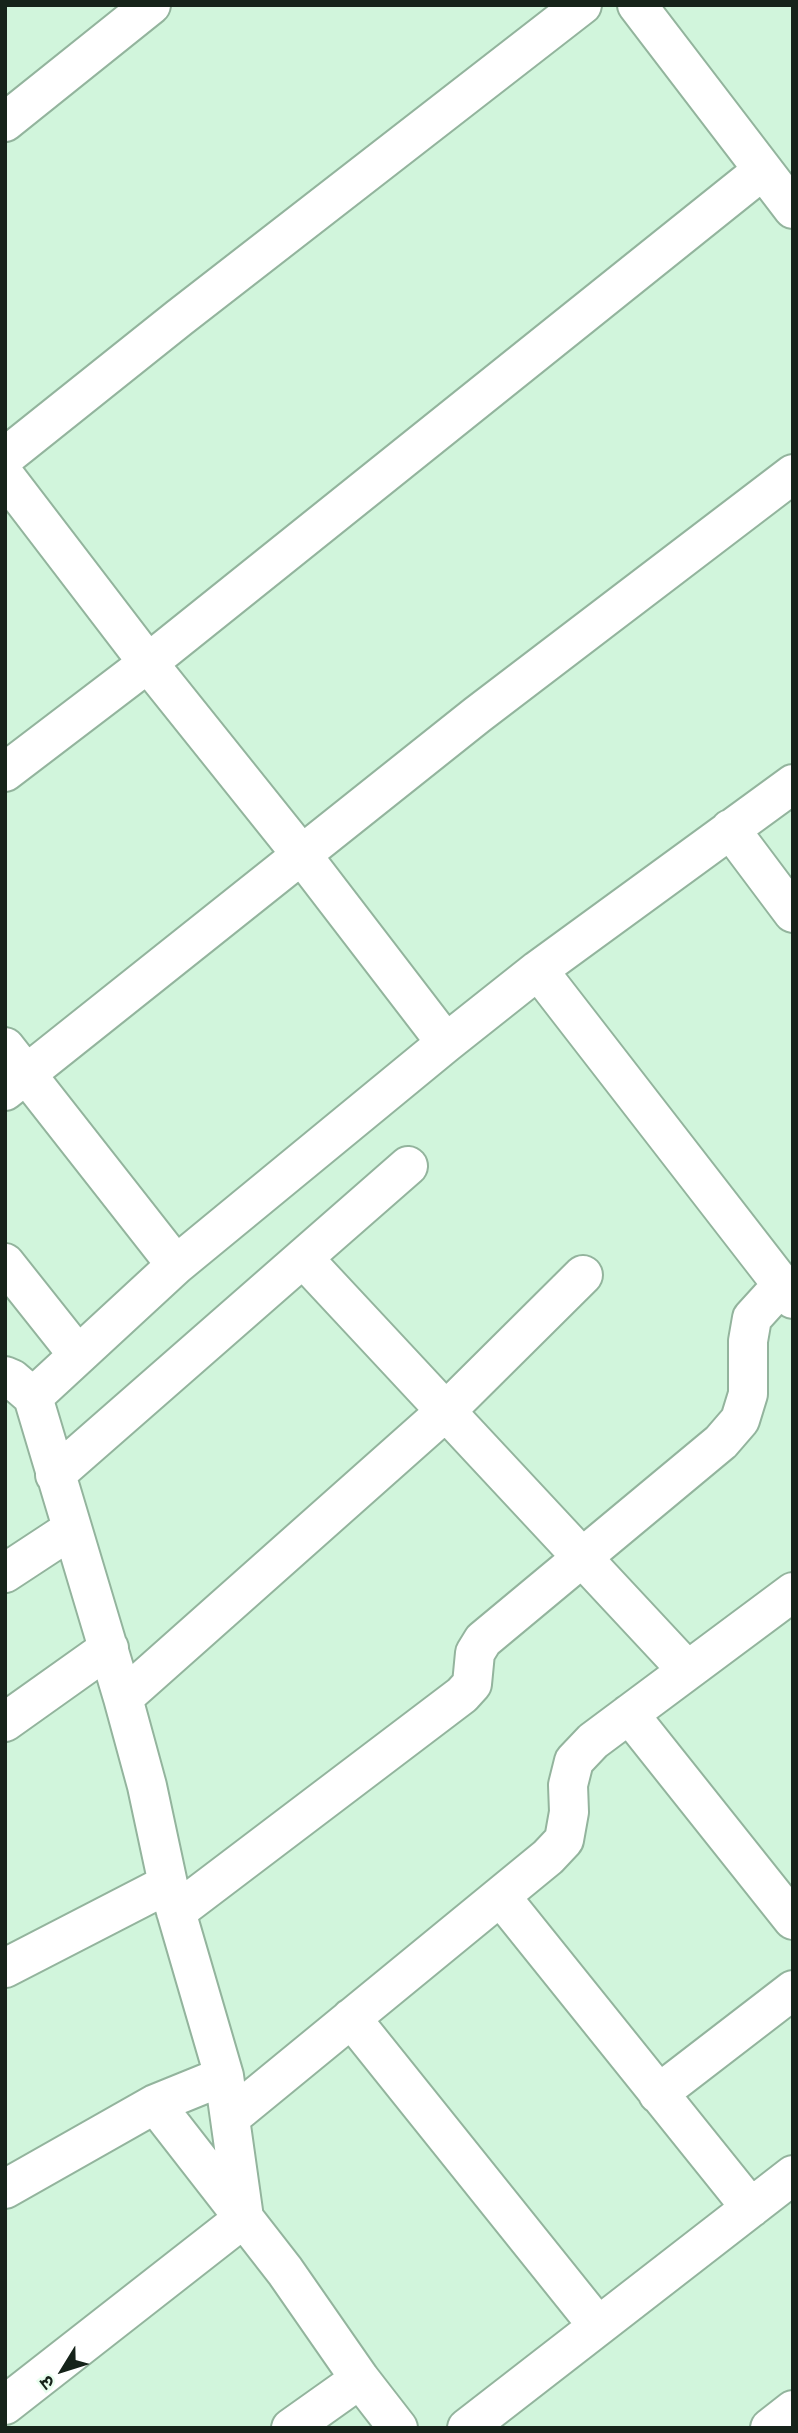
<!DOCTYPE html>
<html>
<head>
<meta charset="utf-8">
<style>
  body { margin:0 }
  #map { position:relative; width:798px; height:2433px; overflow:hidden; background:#d1f5dc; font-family:Manrope,"Noto Sans Devanagari",sans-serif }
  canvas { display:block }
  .frame { position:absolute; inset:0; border:7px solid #16231a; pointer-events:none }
  .north { position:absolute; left:28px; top:2335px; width:70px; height:70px; -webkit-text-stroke:5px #e9feef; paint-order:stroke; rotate:232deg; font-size:19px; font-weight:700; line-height:28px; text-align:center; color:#16231a }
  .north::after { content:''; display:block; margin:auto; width:24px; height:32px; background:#16231a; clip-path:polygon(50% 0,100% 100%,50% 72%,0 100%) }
</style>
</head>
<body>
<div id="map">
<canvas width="798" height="2433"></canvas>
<div class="frame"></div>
<div class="north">उ</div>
</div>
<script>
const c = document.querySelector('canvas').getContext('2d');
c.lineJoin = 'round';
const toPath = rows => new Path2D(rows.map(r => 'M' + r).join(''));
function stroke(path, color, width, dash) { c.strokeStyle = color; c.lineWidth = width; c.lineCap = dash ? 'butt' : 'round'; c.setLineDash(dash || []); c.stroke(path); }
const minor = toPath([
  [637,5,793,209],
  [5,122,151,5],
  [5,457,179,318,582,5],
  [5,476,148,663,301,854,446,1043],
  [5,772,148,663,763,170],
  [730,829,793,913],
  [538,970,793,1299],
  [5,1047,176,1265],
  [5,1091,477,715,793,474],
  [303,1258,687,1670],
  [5,1263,78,1355],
  [5,1376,12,1379,33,1397,176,1265,446,1043,538,970,793,784],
  [55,1475,408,1166],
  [5,1573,72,1529],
  [123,1698,446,1411,583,1275],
  [629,1714,793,1920],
  [5,1722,109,1648],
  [501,1897,751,2208],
  [176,1912,462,1695,472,1684,475,1653,483,1640,721,1442,740,1420,748,1394,748,1341,752,1318,782,1285],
  [5,1968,168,1884],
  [351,2018,598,2326],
  [658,2094,793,1990],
  [155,2104,285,2271,360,2379,398,2428],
  [231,2117,548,1857,564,1840,569,1812,568,1785,574,1761,593,1741,793,1592],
  [5,2189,155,2104,224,2076],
  [5,2405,244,2218,224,2076,168,1884,147,1786,123,1698,33,1397],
  [291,2428,360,2379],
  [467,2428,793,2175],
  [770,2428,793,2410]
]);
stroke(minor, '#93b49d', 42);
stroke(minor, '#fff', 38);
</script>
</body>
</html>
